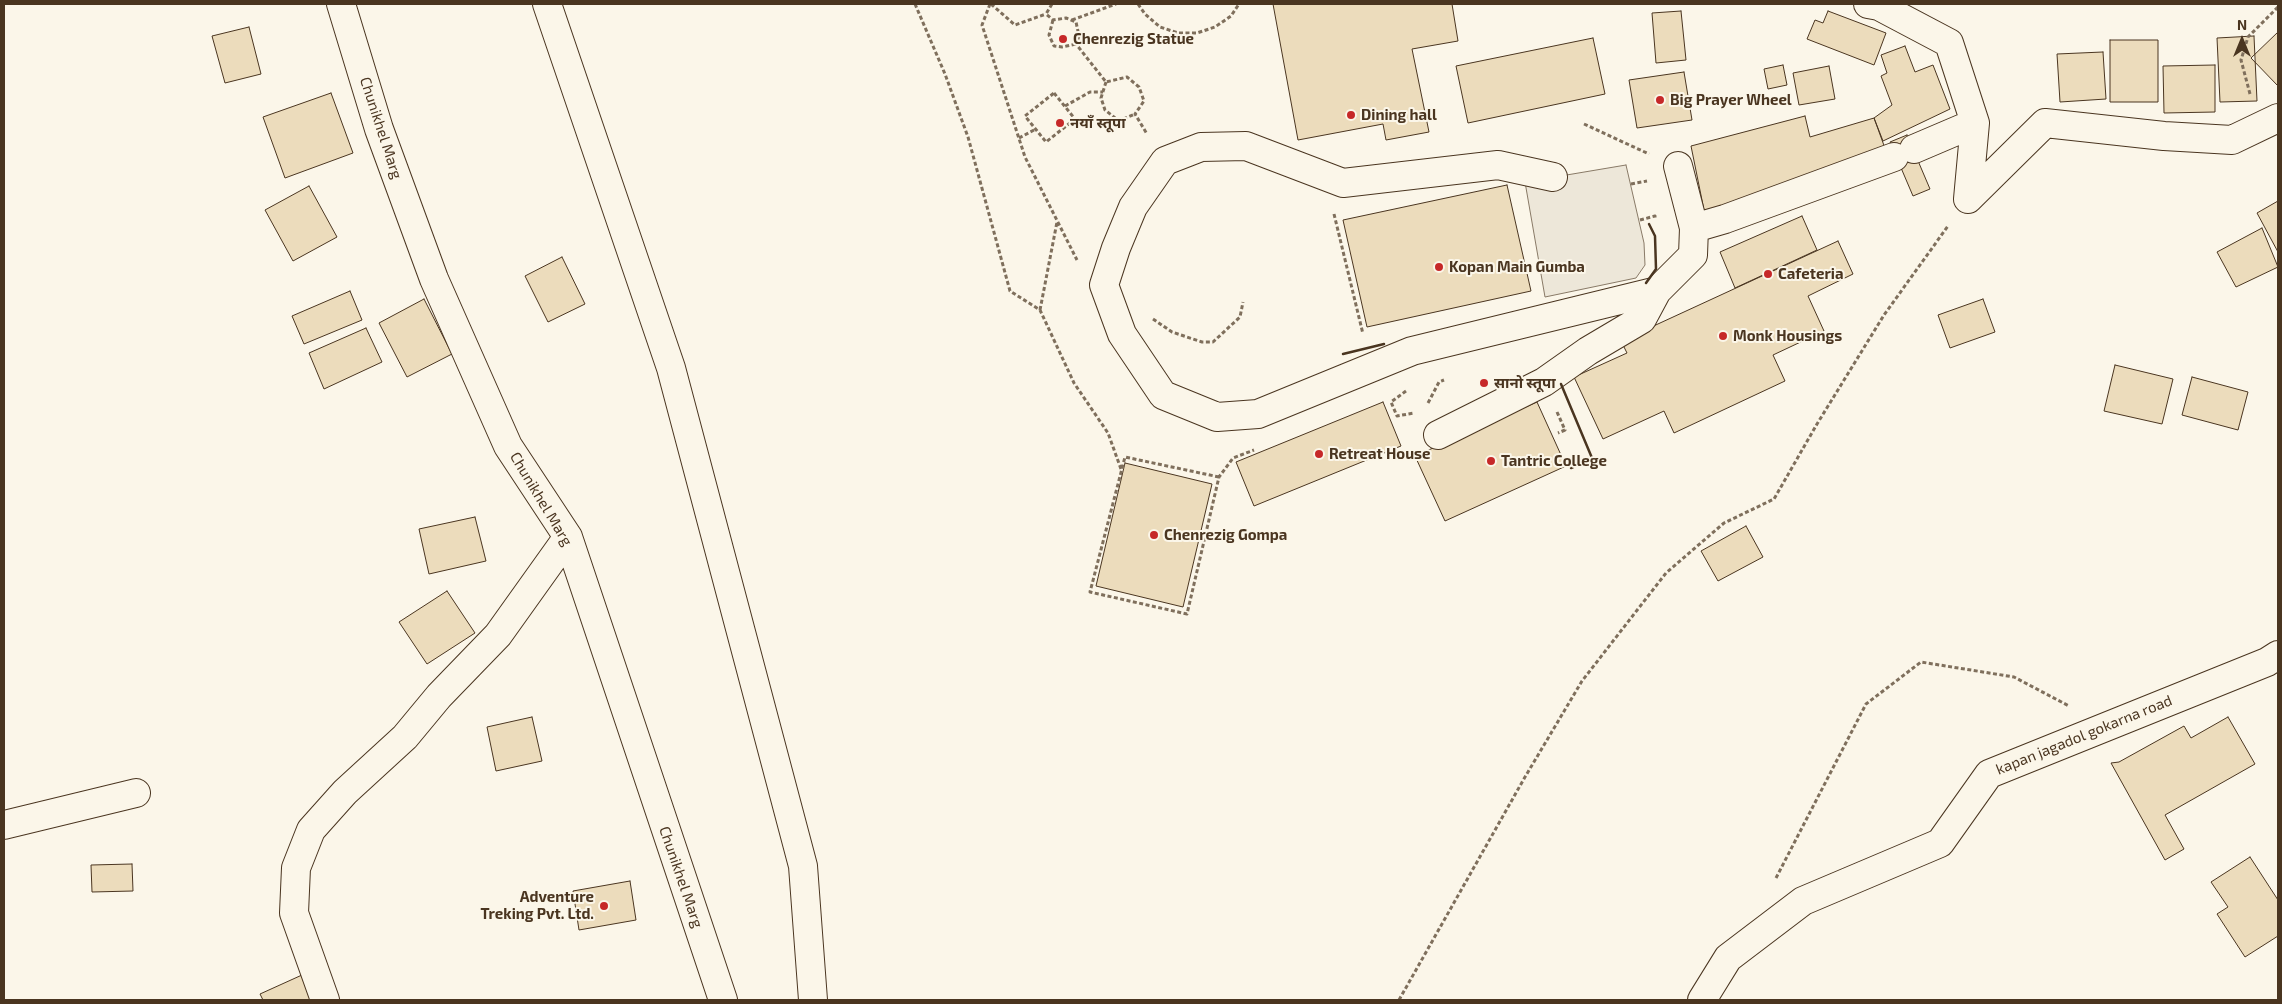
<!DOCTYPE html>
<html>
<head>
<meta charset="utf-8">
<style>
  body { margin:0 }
  #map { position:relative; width:2282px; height:1004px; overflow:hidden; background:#fbf6e9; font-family:"Exo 2",sans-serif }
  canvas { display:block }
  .frame { position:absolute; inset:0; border:5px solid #4a3520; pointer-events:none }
  .north { position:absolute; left:2217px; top:15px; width:50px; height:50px; -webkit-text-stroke:4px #fbf6e9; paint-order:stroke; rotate:0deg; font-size:14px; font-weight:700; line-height:20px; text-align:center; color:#4a3520 }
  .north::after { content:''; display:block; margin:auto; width:18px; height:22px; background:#4a3520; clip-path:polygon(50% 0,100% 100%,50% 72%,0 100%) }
</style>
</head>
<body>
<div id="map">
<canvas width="2282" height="1004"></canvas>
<div class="frame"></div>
<div class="north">N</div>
</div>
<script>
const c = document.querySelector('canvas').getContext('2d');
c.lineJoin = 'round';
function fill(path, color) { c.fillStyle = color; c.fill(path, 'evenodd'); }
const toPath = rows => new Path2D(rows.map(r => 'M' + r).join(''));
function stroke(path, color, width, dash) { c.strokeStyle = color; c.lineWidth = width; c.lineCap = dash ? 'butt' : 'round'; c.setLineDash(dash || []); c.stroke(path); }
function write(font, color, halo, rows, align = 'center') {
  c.font = font + ' "Exo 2","Noto Sans Devanagari",sans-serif'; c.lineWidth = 4; c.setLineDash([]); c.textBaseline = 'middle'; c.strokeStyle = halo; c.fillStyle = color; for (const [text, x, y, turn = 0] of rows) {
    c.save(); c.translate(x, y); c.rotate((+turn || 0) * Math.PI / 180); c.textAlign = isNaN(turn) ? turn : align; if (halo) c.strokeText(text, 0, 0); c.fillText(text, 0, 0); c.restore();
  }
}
const parking = toPath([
  [1626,165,1644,243,1645,265,1636,278,1545,297,1525,182,1626,165]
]);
const building = toPath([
  [1273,4,1452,4,1458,41,1412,49,1429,132,1386,140,1383,124,1298,140,1273,4],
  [1681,11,1686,60,1656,63,1652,13,1681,11],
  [1828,11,1886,33,1874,65,1807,39,1815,20,1823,23,1828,11],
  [249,27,261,74,225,83,212,36,249,27],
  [2278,32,2278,86,2251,58,2278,32],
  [2254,36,2257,101,2220,102,2217,38,2254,36],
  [1593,38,1605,94,1468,123,1456,66,1593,38],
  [2110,40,2158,40,2158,102,2110,102,2110,40],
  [1905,46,1915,72,1933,65,1950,109,1883,141,1874,118,1892,105,1881,76,1887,73,1881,55,1905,46],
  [2103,52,2106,99,2060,102,2057,54,2103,52],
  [1783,65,1787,85,1768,89,1764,69,1783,65],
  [2215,65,2215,112,2164,113,2163,66,2215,65],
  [1829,66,1835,99,1799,105,1793,73,1829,66],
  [1684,72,1692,120,1637,128,1629,80,1684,72],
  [331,93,353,153,285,178,263,117,331,93],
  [1805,116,1810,137,1874,118,1886,151,1705,215,1691,146,1805,116],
  [1907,135,1930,189,1913,196,1890,142,1907,135],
  [1507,185,1531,291,1367,327,1343,220,1507,185],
  [309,186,337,237,293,261,265,210,309,186],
  [2278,201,2278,252,2257,213,2278,201],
  [1802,216,1817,250,1735,288,1720,252,1802,216],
  [2262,228,2278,267,2236,287,2217,252,2262,228],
  [1838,241,1853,274,1808,296,1824,331,1773,355,1785,381,1674,433,1664,411,1603,439,1574,377,1627,353,1621,341,1838,241],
  [562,257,585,304,548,322,525,276,562,257],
  [350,291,362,320,304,344,292,316,350,291],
  [424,299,452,354,407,377,379,323,424,299],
  [1983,299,1995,332,1950,348,1938,315,1983,299],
  [366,328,382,362,324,389,309,353,366,328],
  [2115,365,2173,379,2162,424,2104,411,2115,365],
  [2192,377,2248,392,2238,430,2182,415,2192,377],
  [1383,402,1401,446,1254,506,1236,462,1383,402],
  [1537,402,1566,466,1445,521,1415,456,1537,402],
  [1125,463,1212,484,1183,607,1096,586,1125,463],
  [475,517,486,561,429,574,419,529,475,517],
  [1746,526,1763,557,1718,581,1701,551,1746,526],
  [447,591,475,633,427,664,399,622,447,591],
  [532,717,542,761,496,771,487,727,532,717],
  [2228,717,2255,764,2165,815,2184,849,2165,860,2111,763,2119,762,2184,726,2191,738,2228,717],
  [2250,857,2278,900,2278,936,2245,957,2217,914,2228,907,2211,882,2250,857],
  [132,864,133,891,92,892,91,865,132,864],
  [630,881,636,920,579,930,573,891,630,881],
  [302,975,314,1000,263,1000,260,994,302,975]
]);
const path = toPath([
  [915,4,945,74,968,137,1010,291,1040,310,1074,383,1108,433,1121,469],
  [990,4,982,25,1025,157,1077,260],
  [991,4,1015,25,1046,14],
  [1052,4,1046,14,1053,20,1066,18,1076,22,1079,36,1076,44,1106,82,1127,77,1139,87,1144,101,1135,114,1147,134],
  [1138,4,1145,14,1160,27,1178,33,1197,33,1215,27,1231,16,1239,4],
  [1053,20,1049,35,1054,46,1062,47,1076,44],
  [1072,20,1116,4],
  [1106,82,1101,98,1105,110,1119,121,1135,114],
  [1054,93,1075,119,1046,142,1025,116,1054,93],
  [2250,94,2241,60,2248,37,2278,7],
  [1065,106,1090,92,1103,92],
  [1584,124,1649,154],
  [1019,138,1036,129],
  [1631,184,1647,181],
  [1334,214,1363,334],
  [1640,220,1655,216,1655,218],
  [1040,310,1057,222],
  [1153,319,1172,332,1202,342,1213,342,1240,317,1243,302],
  [1406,391,1391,402,1397,416,1414,413],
  [1428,403,1439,382,1444,380],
  [1557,412,1565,430,1558,433],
  [1219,477,1125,457,1090,592,1187,614,1219,477,1233,458,1254,450],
  [1776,878,1866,704,1921,662,2014,677,2069,706],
  [1399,1000,1525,777,1582,681,1666,573,1724,523,1774,499,1817,424,1884,315,1948,226]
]);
const minor = toPath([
  [341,4,379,129,434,279,508,446,568,537,723,1000],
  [547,4,671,368,803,866,813,1000],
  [1868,4,1879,6,1949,43,1975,123,1968,199],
  [1914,149,1975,123],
  [1678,166,1694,228],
  [1553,177,1498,165,1343,183,1246,146,1201,147,1165,161,1133,207,1116,248,1104,285,1122,334,1163,395,1217,417,1258,414,1412,351,1657,291,1693,255,1694,228,1725,219,1894,157],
  [1968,199,2045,123,2164,136,2232,140,2278,118],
  [1438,435,1544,382,1588,351,1642,319,1657,291],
  [4,825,136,793],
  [325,1000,294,913,296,868,311,830,345,792,405,737,439,696,498,635,568,537],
  [1702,1000,1728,958,1803,901,1940,843,1989,774,2267,662,2278,655]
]);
const wall = toPath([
  [1646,283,1656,269,1655,236,1649,224],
  [1343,354,1384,344],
  [1561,384,1592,458,1571,468]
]);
const markers = [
  [1063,39,5,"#c62828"],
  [1660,100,5,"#c62828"],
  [1351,115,5,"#c62828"],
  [1060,123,5,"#c62828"],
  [1439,267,5,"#c62828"],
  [1768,274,5,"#c62828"],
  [1723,336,5,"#c62828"],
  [1484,383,5,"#c62828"],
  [1319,454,5,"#c62828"],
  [1491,461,5,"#c62828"],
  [1154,535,5,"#c62828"],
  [604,906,5,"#c62828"]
];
const poiNames = [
  ["Chenrezig Statue",1073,39],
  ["Big Prayer Wheel",1670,100],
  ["Dining hall",1361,115],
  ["नयाँ स्तूपा",1070,123],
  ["Kopan Main Gumba",1449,267],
  ["Cafeteria",1778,274],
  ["Monk Housings",1733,336],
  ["सानो स्तूपा",1494,383],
  ["Retreat House",1329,454],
  ["Tantric College",1501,461],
  ["Chenrezig Gompa",1164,535],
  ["Adventure",594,897,"right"],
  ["Treking Pvt. Ltd.",594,914,"right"]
];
const streetNames = [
  ["Chunikhel Marg",381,128,72],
  ["Chunikhel Marg",541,499,59],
  ["kapan jagadol gokarna road",2084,735,-22],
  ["Chunikhel Marg",681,877,71]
];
fill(parking, '#ede7d9');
stroke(parking, '#887966', 1);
fill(building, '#ecdcbc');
stroke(building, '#4a3520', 1);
stroke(minor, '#4a3520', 30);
stroke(path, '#7f6f5c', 3, [4, 2.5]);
stroke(minor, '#fbf6e9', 28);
stroke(wall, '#4a3520', 2.5);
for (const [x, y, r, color] of markers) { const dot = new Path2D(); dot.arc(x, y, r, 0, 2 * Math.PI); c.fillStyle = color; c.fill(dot); stroke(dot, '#fbf6e9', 2); }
write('bold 15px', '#4a3520', '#fbf6e9', poiNames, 'left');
write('15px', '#4a3520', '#fbf6e9', streetNames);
</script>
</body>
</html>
